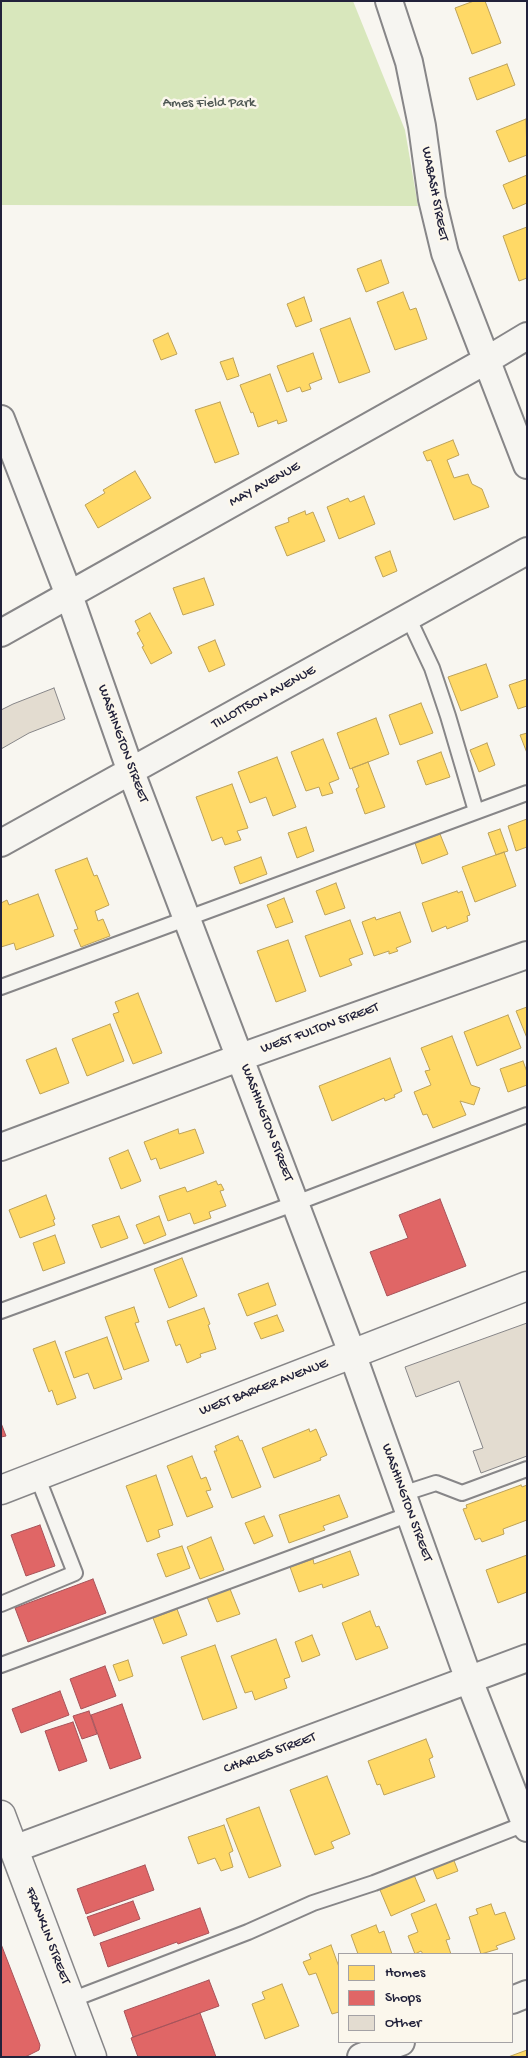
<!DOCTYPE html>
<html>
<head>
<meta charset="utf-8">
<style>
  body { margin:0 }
  #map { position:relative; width:528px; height:2058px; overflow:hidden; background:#f8f6f0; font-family:"Gochi Hand",sans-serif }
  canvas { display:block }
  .frame { position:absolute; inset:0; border:2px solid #22223b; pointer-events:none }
  .legend { position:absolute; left:338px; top:1953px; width:175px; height:90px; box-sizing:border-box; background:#fbf7ec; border:1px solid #a4a2a5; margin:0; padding:6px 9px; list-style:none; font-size:15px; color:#22223b }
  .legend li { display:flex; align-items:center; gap:10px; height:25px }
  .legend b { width:25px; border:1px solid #a4a2a5 }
</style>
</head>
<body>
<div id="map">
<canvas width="528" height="2058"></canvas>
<div class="frame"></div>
<ul class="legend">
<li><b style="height:14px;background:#ffd966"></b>Homes</li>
<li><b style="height:14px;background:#e06666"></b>Shops</li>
<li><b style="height:14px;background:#e3dcd0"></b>Other</li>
</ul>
</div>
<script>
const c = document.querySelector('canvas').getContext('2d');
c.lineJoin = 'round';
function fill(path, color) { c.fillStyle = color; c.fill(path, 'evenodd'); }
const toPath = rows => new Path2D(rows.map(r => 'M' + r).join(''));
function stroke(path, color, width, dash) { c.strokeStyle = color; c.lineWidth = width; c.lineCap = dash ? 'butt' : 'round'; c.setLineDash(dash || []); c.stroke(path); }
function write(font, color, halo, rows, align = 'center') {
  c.font = font + ' "Gochi Hand",sans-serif'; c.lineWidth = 5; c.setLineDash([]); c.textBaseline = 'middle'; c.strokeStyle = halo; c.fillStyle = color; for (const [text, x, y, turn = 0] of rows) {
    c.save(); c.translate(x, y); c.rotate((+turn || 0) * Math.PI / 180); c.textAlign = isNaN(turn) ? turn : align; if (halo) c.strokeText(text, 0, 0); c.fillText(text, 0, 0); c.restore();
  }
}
const green = toPath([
  [1,1,353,1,405,130,418,206,1,205]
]);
const homes = toPath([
  [474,1,485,1,501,43,472,54,455,8,474,1],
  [507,64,515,85,477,100,469,78,507,64],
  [526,119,527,155,509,162,496,131,526,119],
  [527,175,527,203,513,209,503,185,527,175],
  [527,227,527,278,519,281,503,236,527,227],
  [381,260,389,283,366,292,357,269,381,260],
  [403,292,410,310,416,308,427,339,395,350,377,302,403,292],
  [304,297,312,321,296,327,287,304,304,297],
  [350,318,370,372,339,383,320,329,350,318],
  [168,333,177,354,161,360,153,340,168,333],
  [313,353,322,379,309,384,311,389,302,392,300,387,287,392,277,366,313,353],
  [233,358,239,376,227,380,220,362,233,358],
  [270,374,287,421,278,424,277,420,258,427,253,412,251,413,240,385,270,374],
  [220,402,239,454,215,463,195,410,220,402],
  [453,440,459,455,447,460,454,478,468,474,472,484,482,489,489,507,454,520,431,460,427,461,423,452,453,440],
  [135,471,151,498,98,528,85,505,105,493,103,490,135,471],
  [364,496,375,524,339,539,327,507,348,498,350,502,364,496],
  [305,511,306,515,313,512,325,541,287,556,275,527,289,522,288,518,305,511],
  [390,551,397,571,383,577,375,557,390,551],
  [204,578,214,605,183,615,173,588,204,578],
  [150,613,172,653,151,664,142,647,144,646,137,633,140,631,135,621,150,613],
  [215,640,225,665,209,672,198,647,215,640],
  [486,664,498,697,461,711,448,677,486,664],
  [527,679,527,706,518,709,509,685,527,679],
  [421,703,433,733,400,745,389,715,421,703],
  [376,718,389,754,350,769,337,733,376,718],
  [527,733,527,753,520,735,527,733],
  [323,739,339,779,329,783,333,793,322,796,319,787,306,791,291,752,323,739],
  [487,743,495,765,479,772,470,750,487,743],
  [441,752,450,777,426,785,417,761,441,752],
  [277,757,296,807,273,816,266,797,250,803,238,772,277,757],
  [368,762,385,807,365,814,356,789,359,787,352,768,368,762],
  [232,784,248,828,237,831,241,840,225,845,222,837,212,841,196,797,232,784],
  [527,819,527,847,516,851,508,826,527,819],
  [306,827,314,851,297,858,288,833,306,827],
  [500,829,508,851,496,855,488,833,500,829],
  [440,834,448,854,422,864,415,843,440,834],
  [504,852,516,886,475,902,462,867,504,852],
  [261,857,267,874,240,884,234,867,261,857],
  [87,858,94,876,97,875,109,905,95,911,98,921,103,919,110,936,81,947,74,930,78,929,55,870,87,858],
  [336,883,345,908,325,915,316,891,336,883],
  [457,891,458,893,462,891,470,915,467,916,468,921,447,929,446,926,432,932,422,903,457,891],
  [38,894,54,936,16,950,14,943,1,947,1,903,7,900,9,905,38,894],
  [284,898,293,922,276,928,267,905,284,898],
  [400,912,411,942,396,948,398,951,389,954,389,951,374,956,362,922,375,917,376,920,400,912],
  [350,920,363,954,349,959,352,965,320,977,305,936,350,920],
  [288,940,306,991,276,1002,257,951,288,940],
  [138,993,162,1053,133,1064,113,1014,119,1012,115,1002,138,993],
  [527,1007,527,1038,516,1011,527,1007],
  [508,1015,521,1048,477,1066,464,1032,508,1015],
  [110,1024,124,1061,87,1076,72,1039,110,1024],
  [452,1036,471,1085,480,1088,474,1105,460,1101,466,1115,433,1128,427,1114,423,1115,414,1092,431,1085,425,1071,430,1070,421,1048,452,1036],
  [56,1048,69,1083,40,1094,26,1060,56,1048],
  [390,1058,402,1091,394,1095,395,1097,385,1101,384,1098,332,1121,319,1086,390,1058],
  [523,1061,527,1072,527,1085,508,1092,500,1069,523,1061],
  [178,1129,179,1134,195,1129,204,1153,160,1169,156,1158,151,1160,144,1142,178,1129],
  [128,1150,141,1181,121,1189,109,1158,128,1150],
  [216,1181,218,1185,221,1184,224,1190,220,1191,226,1206,209,1212,211,1218,194,1224,190,1213,168,1221,159,1196,185,1187,187,1192,216,1181],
  [46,1195,55,1219,53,1220,55,1225,20,1238,9,1210,46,1195],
  [119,1216,128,1238,101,1248,92,1225,119,1216],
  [159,1216,166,1235,144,1244,136,1225,159,1216],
  [55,1235,65,1263,43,1271,33,1243,55,1235],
  [182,1258,197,1296,169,1308,154,1269,182,1258],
  [268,1283,276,1305,247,1316,238,1294,268,1283],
  [134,1307,139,1322,135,1323,149,1361,124,1370,105,1317,134,1307],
  [204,1308,210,1324,208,1325,216,1349,200,1354,201,1357,187,1363,180,1344,176,1346,167,1321,204,1308],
  [277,1315,284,1331,261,1339,254,1323,277,1315],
  [107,1337,122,1379,94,1389,88,1373,74,1378,65,1352,107,1337],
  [55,1341,76,1398,57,1405,52,1390,49,1392,33,1349,55,1341],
  [309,1429,310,1432,316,1429,327,1455,320,1458,321,1460,274,1478,262,1448,309,1429],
  [238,1436,240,1441,242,1440,261,1487,232,1498,214,1451,217,1451,215,1446,238,1436],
  [192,1456,201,1479,206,1477,211,1490,206,1491,213,1507,187,1517,167,1466,192,1456],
  [156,1475,173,1525,158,1530,160,1537,147,1542,126,1486,156,1475],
  [521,1485,522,1487,527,1485,527,1520,503,1529,504,1534,482,1542,480,1538,475,1540,463,1509,467,1508,466,1505,521,1485],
  [339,1495,348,1517,323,1526,325,1530,289,1543,279,1515,339,1495],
  [264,1516,273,1536,254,1544,245,1523,264,1516],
  [211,1537,224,1570,200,1579,187,1547,211,1537],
  [182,1546,190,1568,166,1577,157,1554,182,1546],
  [350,1551,359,1575,323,1588,322,1584,299,1592,290,1567,313,1559,314,1564,350,1551],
  [527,1555,527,1592,498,1603,486,1570,527,1555],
  [230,1589,240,1614,217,1622,207,1597,230,1589],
  [177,1609,187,1635,163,1644,153,1618,177,1609],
  [370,1611,376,1627,379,1626,388,1648,356,1660,342,1623,370,1611],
  [312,1635,320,1655,302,1662,295,1642,312,1635],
  [276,1639,290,1677,284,1679,287,1688,255,1700,252,1691,245,1693,231,1656,276,1639],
  [215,1645,237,1708,203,1720,181,1657,215,1645],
  [128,1660,133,1676,119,1681,113,1665,128,1660],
  [426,1739,433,1757,429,1759,435,1777,384,1795,380,1784,377,1785,368,1761,426,1739],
  [327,1776,350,1834,331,1842,334,1848,315,1855,290,1790,327,1776],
  [259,1807,281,1866,249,1878,226,1819,259,1807],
  [224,1825,233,1851,229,1853,233,1867,221,1871,215,1858,198,1864,188,1837,224,1825],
  [453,1858,458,1871,437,1879,432,1867,453,1858],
  [414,1875,425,1901,391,1916,380,1890,414,1875],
  [436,1904,450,1939,446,1940,451,1954,423,1954,421,1951,415,1954,408,1936,418,1932,411,1914,436,1904],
  [491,1904,495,1915,505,1912,515,1939,496,1946,498,1949,481,1954,469,1917,478,1914,476,1909,491,1904],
  [376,1925,379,1933,384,1931,392,1954,358,1954,351,1935,376,1925],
  [331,1945,339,1967,339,2012,332,2014,316,1973,309,1975,303,1962,311,1959,309,1954,331,1945],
  [282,1984,299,2026,265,2039,252,2004,265,1999,262,1992,282,1984],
  [527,2050,527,2057,508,2057,527,2050]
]);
const shops = toPath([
  [440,1199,466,1266,387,1296,370,1252,408,1238,399,1215,440,1199],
  [1,1423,6,1436,1,1437,1,1423],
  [40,1525,55,1566,26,1576,11,1535,40,1525],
  [93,1579,106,1613,28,1642,15,1608,93,1579],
  [105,1666,116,1696,81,1709,70,1679,105,1666],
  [60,1691,69,1715,21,1733,12,1709,60,1691],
  [122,1704,141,1758,110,1769,91,1715,122,1704],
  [89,1711,97,1734,82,1739,73,1716,89,1711],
  [73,1722,87,1761,59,1771,45,1731,73,1722],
  [145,1865,154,1890,86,1914,77,1889,145,1865],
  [133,1901,140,1919,94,1936,87,1917,133,1901],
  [200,1908,209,1933,178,1944,177,1942,108,1967,100,1943,200,1908],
  [1,1944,40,2045,39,2050,25,2057,1,2057,1,1944],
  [209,1980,219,2006,133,2037,124,2011,209,1980],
  [200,2013,216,2057,138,2057,131,2038,200,2013]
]);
const building = toPath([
  [54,688,65,719,29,733,1,749,1,710,13,704,54,688],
  [527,1323,527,1456,481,1473,473,1451,483,1448,459,1381,416,1397,405,1367,527,1323]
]);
const service = toPath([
  [408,617,432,668,448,716,476,811],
  [1,987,527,793],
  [1,1311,296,1203,527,1115],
  [402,1494,436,1483,462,1493,527,1469],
  [1,1604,75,1573,37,1476],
  [1,1665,410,1514],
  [71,2000,248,1932,313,1903,374,1883,527,1823]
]);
const minor = toPath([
  [389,1,409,62,422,126,432,199,445,253,527,465],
  [1,419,69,595,131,772,352,1353,469,1680,527,1828],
  [1,633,487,360,527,336],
  [1,843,527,551],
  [1,1147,241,1057,527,955],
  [14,1849,527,1658],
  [512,2000,527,1994],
  [361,2057,401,2042]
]);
const tertiary = toPath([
  [1,1490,527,1286]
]);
const secondary = toPath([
  [1,1815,92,2057]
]);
const parkNames = [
  ["Ames Field Park",209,104]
];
const streetNames = [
  ["WABASH STREET",434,194,79],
  ["MAY AVENUE",265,485,-29],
  ["TILLOTTSON AVENUE",264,698,-29],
  ["WASHINGTON STREET",122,744,70],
  ["WEST FULTON STREET",320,1029,-20],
  ["WASHINGTON STREET",266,1123,69],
  ["WEST BARKER AVENUE",264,1388,-21],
  ["WASHINGTON STREET",406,1503,70],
  ["CHARLES STREET",270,1754,-20],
  ["FRANKLIN STREET",47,1936,69]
];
fill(green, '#d8e7bc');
fill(homes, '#ffd966');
stroke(homes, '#bda259', 1);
fill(shops, '#e06666');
stroke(shops, '#a75259', 1);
fill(building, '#e3dcd0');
stroke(building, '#878688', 1);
stroke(service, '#878688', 18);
stroke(minor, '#878688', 30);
stroke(tertiary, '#878688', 31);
stroke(secondary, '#878688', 31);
stroke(service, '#f6f5f1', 14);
stroke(minor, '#f6f5f1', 26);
stroke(tertiary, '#f6f5f1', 28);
stroke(secondary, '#f6f5f1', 28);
write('14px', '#505955', '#fbf7ec', parkNames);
write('14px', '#22223b', '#fbf7ec', streetNames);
</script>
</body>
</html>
